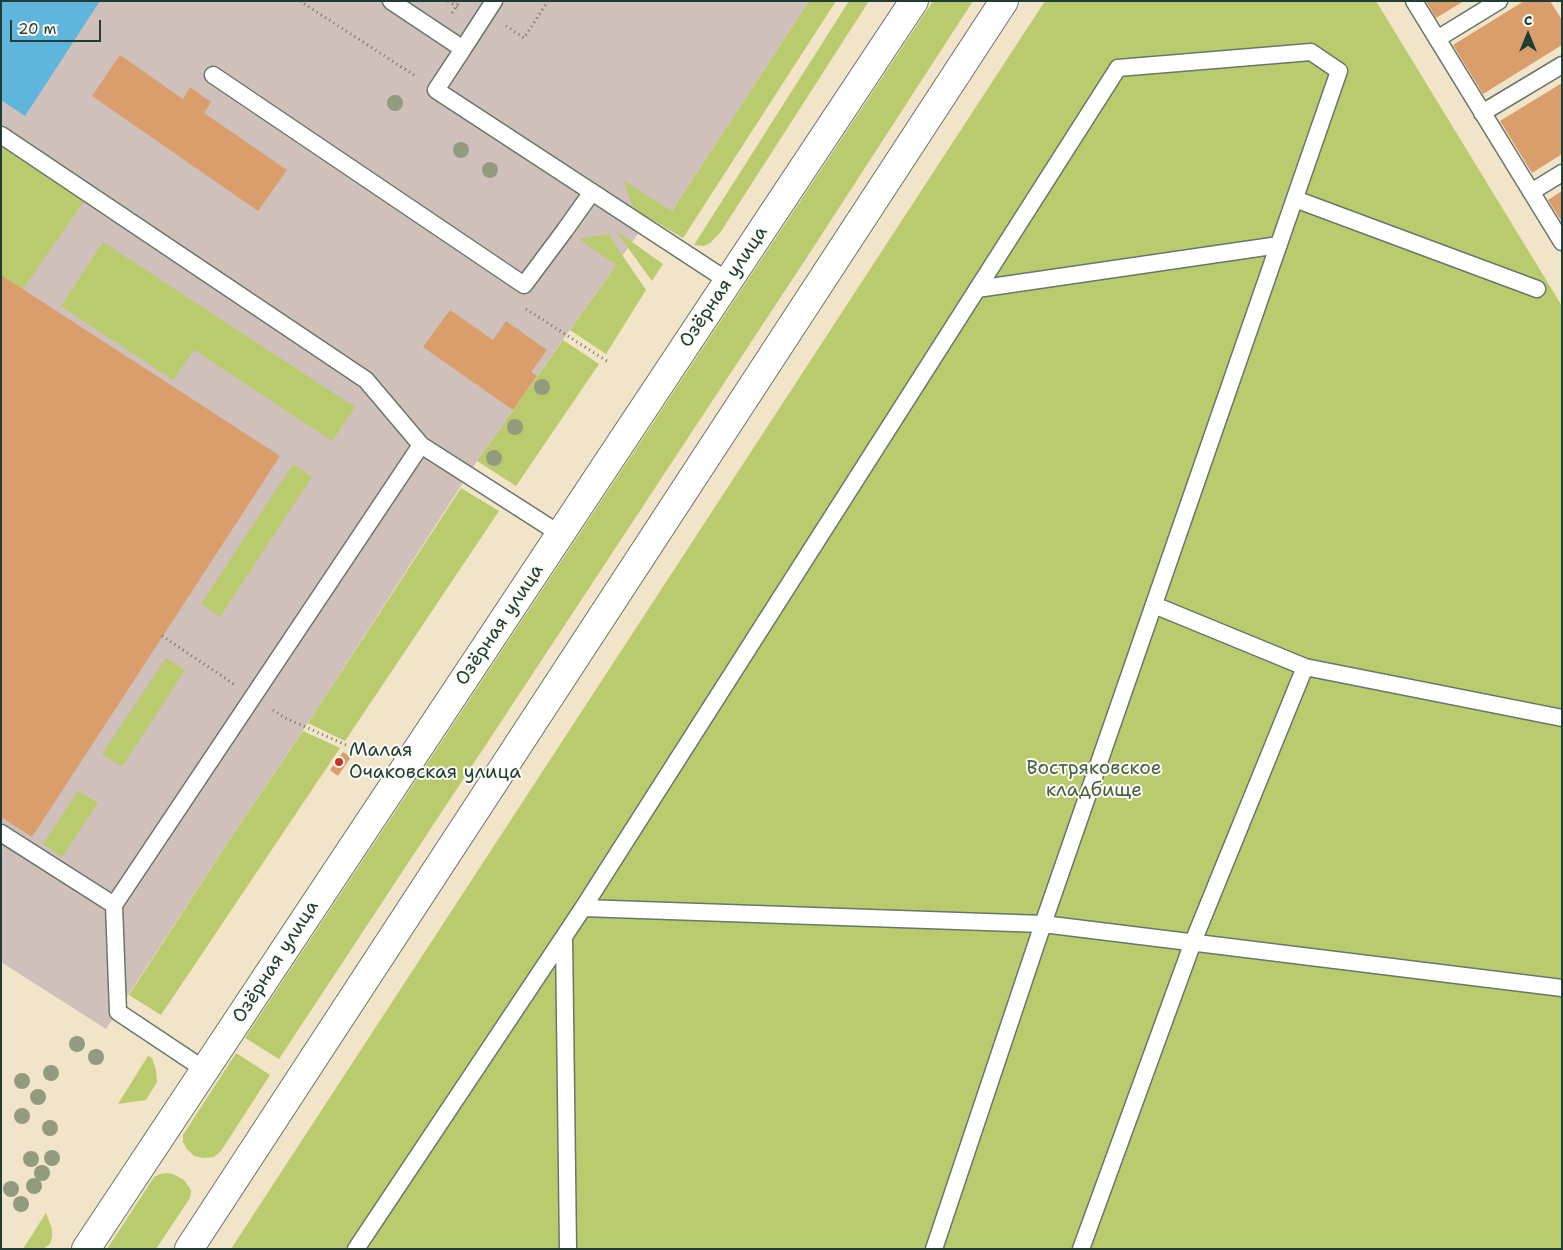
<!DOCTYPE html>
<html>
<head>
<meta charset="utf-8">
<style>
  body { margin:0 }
  #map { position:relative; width:1563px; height:1250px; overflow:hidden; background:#f1e4c8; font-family:"Shantell Sans",sans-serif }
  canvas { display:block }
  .frame { position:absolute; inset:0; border:2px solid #1f3d34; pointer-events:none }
  .north { position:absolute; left:1503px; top:10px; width:50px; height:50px; -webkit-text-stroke:4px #fdfcf7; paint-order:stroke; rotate:0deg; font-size:14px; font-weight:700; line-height:20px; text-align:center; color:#1f3d34 }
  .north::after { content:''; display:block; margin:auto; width:18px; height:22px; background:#1f3d34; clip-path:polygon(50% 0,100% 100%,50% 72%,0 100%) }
  .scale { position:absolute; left:10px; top:20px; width:91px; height:22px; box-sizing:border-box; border:2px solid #1f3d34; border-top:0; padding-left:6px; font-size:15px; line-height:18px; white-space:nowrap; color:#1f3d34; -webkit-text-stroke:4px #fdfcf7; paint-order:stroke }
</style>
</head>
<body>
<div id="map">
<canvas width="1563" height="1250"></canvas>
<div class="frame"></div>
<div class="north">С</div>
<div class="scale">20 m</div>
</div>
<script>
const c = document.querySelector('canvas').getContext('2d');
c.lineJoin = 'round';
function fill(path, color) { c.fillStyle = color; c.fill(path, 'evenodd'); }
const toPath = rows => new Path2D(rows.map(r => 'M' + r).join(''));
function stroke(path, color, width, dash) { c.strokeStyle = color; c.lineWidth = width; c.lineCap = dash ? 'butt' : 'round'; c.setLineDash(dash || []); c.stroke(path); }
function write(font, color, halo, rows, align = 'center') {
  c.font = font + ' "Shantell Sans",sans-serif'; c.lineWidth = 4; c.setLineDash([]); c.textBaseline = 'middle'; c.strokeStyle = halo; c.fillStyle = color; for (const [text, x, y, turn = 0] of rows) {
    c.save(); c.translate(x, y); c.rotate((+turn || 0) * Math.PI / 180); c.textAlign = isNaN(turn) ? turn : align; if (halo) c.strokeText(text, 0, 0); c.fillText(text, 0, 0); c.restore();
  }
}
const industrial = toPath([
  [1,1,809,1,672,211,659,204,477,461,308,723,234,833,106,1029,1,962]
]);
const green = toPath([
  [809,1,836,1,683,238,634,209,623,180,672,211],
  [849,1,869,1,720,233,710,243,704,246,694,245],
  [933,1,973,1,813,248,279,1059,245,1038],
  [1045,1,1376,1,1562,306,1562,1249,231,1249],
  [1,146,84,201,23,289,1,275],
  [615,230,663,264,652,281],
  [608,234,646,290,606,354,570,330,616,265,579,239],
  [103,242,355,407,332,441,194,350,173,380,61,306],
  [563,340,599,364,516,486,477,461],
  [293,464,312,477,220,617,201,604],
  [461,488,499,511,345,741,308,723],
  [166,658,185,670,122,767,102,754],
  [303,731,340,748,161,1015,129,995,234,833],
  [78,791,98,803,62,857,43,844],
  [236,1053,270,1075,221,1151,214,1157,204,1158,194,1156,187,1149,183,1142,183,1135],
  [148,1056,152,1058,156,1070,157,1082,146,1100,118,1104],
  [167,1173,173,1174,184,1180,191,1190,190,1198,156,1249,107,1249,154,1177,160,1174],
  [46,1213,52,1229,52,1237,50,1244,43,1249,23,1249]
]);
const water = toPath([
  [1,1,100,1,25,116,1,100]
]);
const building = toPath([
  [1426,1,1464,1,1436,18],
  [1524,1,1550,1,1562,20,1562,45,1483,94,1453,45],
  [120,55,183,99,190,87,211,102,204,113,287,170,258,211,92,96],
  [1562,83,1562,154,1532,173,1500,121],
  [1562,191,1562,222,1548,200],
  [1,275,280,456,32,837,1,817],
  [450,310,493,340,506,321,547,350,531,372,537,376,513,410,423,347],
  [343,752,351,757,338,776,330,770]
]);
const path = toPath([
  [300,1,417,77],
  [448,1,460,9],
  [452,13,460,1],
  [506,26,524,38,548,1],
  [526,309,610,363],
  [162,636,234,684],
  [273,710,285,718,360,751]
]);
const lane = toPath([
  [391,1,463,49,494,1],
  [1414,1,1562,242],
  [1437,39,1499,1],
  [463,49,436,90,728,281],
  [213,75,524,285,565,230,592,192],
  [1482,113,1562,65],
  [1,135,366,380,421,445,560,534],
  [1531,192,1562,173],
  [1295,199,1537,289],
  [977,289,1279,245],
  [1154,605,1305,667,1562,718],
  [1,833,114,905,421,445],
  [114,905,118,1012,205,1070],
  [583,908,1043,924,1562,988],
  [564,937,568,1249],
  [356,1249,583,908,1118,68,1311,52,1339,71,1043,924,934,1249],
  [1081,1249,1193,942,1305,667]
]);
const primary = toPath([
  [86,1249,914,1],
  [189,1249,1004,1]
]);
const trees = [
  [395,103],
  [461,150],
  [490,170],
  [542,387],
  [515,427],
  [494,458],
  [77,1044],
  [96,1057],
  [51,1073],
  [22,1081],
  [38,1097],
  [22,1116],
  [50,1128],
  [52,1158],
  [31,1159],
  [42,1173],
  [34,1186],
  [11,1189],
  [21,1204]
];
const markers = [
  [339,762,5,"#c8321e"]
];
const streetNames = [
  ["Озёрная улица",724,287,-56],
  ["Озёрная улица",500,625,-56],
  ["Озёрная улица",276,962,-57]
];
const poiNames = [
  ["Малая",349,751],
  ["Очаковская улица",349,773]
];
const parkNames = [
  ["Востряковское",1094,769],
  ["кладбище",1094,791]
];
fill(industrial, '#cfc0bb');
fill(green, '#bacb6d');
fill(water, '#5fb5dc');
fill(building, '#d99e6c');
stroke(lane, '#687768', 19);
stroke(primary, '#687768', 30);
stroke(path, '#687768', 3, [1, 4]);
stroke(lane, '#fff', 16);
stroke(primary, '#fff', 28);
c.fillStyle = '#939b7e';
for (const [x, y] of trees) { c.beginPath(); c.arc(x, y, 8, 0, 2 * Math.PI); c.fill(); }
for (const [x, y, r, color] of markers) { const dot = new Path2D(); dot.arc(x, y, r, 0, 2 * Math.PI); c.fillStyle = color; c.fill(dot); stroke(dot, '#fdfcf7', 2); }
write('19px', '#1f3d34', '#fdfcf7', streetNames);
write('19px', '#1f3d34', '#fdfcf7', poiNames, 'left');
write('19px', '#466042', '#fdfcf7', parkNames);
</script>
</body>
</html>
